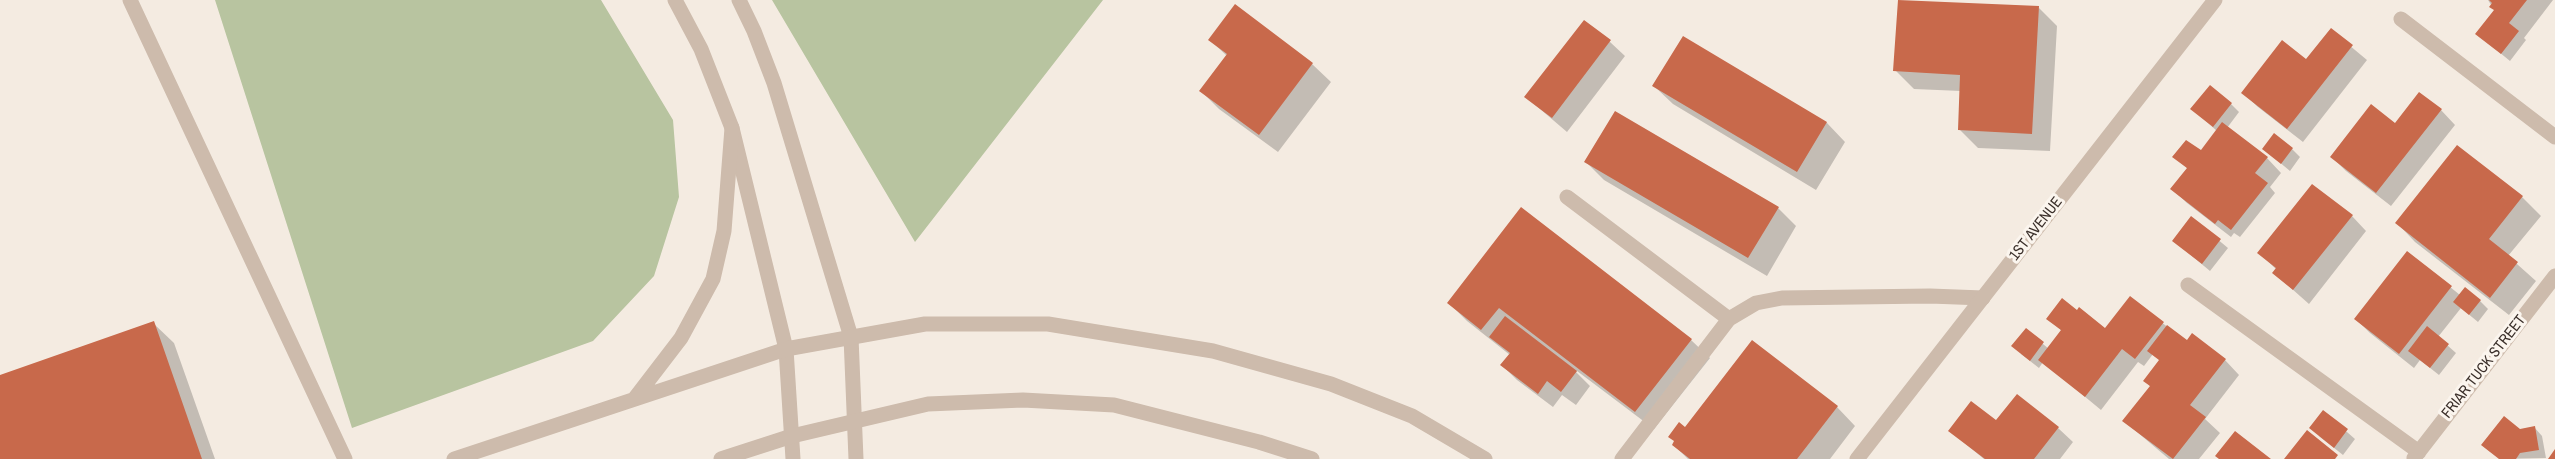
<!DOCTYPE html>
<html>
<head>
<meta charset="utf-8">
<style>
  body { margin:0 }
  canvas { display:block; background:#f4ebe1 }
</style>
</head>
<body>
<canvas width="2555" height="459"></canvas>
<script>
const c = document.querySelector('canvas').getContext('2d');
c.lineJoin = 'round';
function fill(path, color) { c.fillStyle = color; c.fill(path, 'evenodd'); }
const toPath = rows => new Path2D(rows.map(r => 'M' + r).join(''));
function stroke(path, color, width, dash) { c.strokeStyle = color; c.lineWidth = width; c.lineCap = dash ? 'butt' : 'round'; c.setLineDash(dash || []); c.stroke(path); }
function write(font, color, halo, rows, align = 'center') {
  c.font = font + ' "Archivo Narrow",sans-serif'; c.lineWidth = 6; c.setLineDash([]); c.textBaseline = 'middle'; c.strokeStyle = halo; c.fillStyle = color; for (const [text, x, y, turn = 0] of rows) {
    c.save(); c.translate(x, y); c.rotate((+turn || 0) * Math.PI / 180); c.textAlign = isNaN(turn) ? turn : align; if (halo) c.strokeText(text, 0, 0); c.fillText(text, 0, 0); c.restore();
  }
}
const green = toPath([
  [215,0,601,0,673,120,679,197,654,276,593,341,352,428],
  [772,0,1103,0,915,242]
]);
const shadow = toPath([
  [2488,0,2553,0,2524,38,2526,40,2510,61,2477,34,2495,11],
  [2039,8,2057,26,2050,151,1978,148,1959,129,1961,91,1914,89,1895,70],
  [1584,22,1610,42,1625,56,1567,132,1526,97],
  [2331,30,2367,60,2303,142,2258,107,2243,93,2307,61],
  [1683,38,1827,123,1845,142,1816,190,1673,104,1654,86],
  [1210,40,1312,64,1331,82,1278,152,1219,109,1201,91,1227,56],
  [2231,104,2239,112,2227,128,2267,158,2281,173,2270,187,2275,193,2240,237,2234,233,2231,237,2187,203,2172,189,2188,169,2174,157,2201,152,2217,131,2192,109],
  [2441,110,2455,125,2391,206,2346,171,2332,157,2395,125],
  [2457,147,2522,197,2541,216,2508,256,2536,281,2509,315,2415,242,2397,223],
  [2292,149,2300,157,2290,171,2272,156],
  [1586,162,1778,208,1796,226,1767,276,1604,180],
  [1521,210,1691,340,1710,358,1654,429,1577,371,1576,372,1590,386,1576,405,1562,395,1553,407,1517,380,1502,365,1510,355,1467,321,1449,303],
  [2352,216,2366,231,2309,304,2274,273,2277,270,2259,253],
  [2192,218,2228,248,2210,271,2174,241],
  [2408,253,2460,295,2480,301,2488,309,2478,322,2461,308,2438,337,2456,353,2439,375,2420,360,2414,368,2370,333,2356,319],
  [2130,298,2187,342,2225,360,2239,375,2205,419,2220,433,2199,459,2169,459,2124,421,2151,387,2145,381,2161,361,2153,354,2144,366,2138,362,2101,410,2043,362,2039,368,2021,354,2026,330,2049,349,2062,331,2056,326,2105,330],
  [153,323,174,343,215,459,0,459,0,377],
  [1753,343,1837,407,1855,426,1830,459,1688,459,1674,445],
  [2324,412,2355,439,2343,455,2319,436],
  [1996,423,2058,428,2073,442,2060,459,1984,459,1950,431],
  [2534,427,2542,436,2546,458,2499,459,2519,430]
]);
const building = toPath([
  [1898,0,2039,6,2032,134,1958,130,1960,75,1893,71],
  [2489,0,2527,0,2509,23,2519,31,2501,54,2475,34,2494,10,2489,7,2492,3],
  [1235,4,1313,63,1259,135,1199,91,1227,54,1208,40],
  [1584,20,1611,40,1552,118,1524,97],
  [2331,28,2353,45,2287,129,2241,93,2282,40,2306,59],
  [1683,36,1827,122,1797,172,1652,86],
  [2210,85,2232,103,2213,127,2190,109],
  [2419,92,2442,109,2376,193,2330,157,2371,104,2395,123],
  [1615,111,1779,207,1748,258,1584,162],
  [2222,122,2268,157,2255,173,2268,183,2231,230,2218,220,2215,224,2170,189,2187,168,2172,157,2186,140,2201,150],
  [2274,133,2293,148,2281,164,2262,149],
  [2457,145,2523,196,2489,239,2518,262,2490,298,2395,223],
  [2312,184,2353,215,2293,290,2272,273,2276,268,2257,253],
  [1521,207,1692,339,1635,412,1499,308,1481,330,1447,303],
  [2191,216,2221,239,2202,264,2172,241],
  [2407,251,2452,286,2399,354,2354,319],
  [2465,287,2481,300,2469,315,2453,302],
  [2130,296,2164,322,2135,359,2122,349,2085,397,2038,360,2061,330,2046,319,2062,298,2077,310,2079,307,2105,328],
  [1505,316,1577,371,1561,392,1547,381,1538,394,1500,365,1510,353,1489,337],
  [154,321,202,459,0,459,0,375],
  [2167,325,2187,340,2192,333,2226,359,2190,405,2206,417,2173,459,2122,421,2150,386,2143,381,2159,360,2147,351],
  [2427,326,2449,344,2430,368,2408,351],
  [2026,328,2044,342,2030,361,2011,346],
  [1752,340,1838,406,1797,459,1690,459,1672,445,1674,441,1668,437,1679,422,1685,427],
  [2017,394,2059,427,2034,459,1985,459,1948,431,1971,401,1996,420],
  [2323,410,2348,429,2334,448,2309,428],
  [2504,416,2520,429,2535,426,2539,450,2520,453,2516,459,2499,459,2481,445],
  [2307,430,2338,455,2335,459,2284,459],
  [2235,431,2271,459,2219,459,2215,456],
  [2555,449,2555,459,2548,459]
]);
const service = toPath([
  [130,0,345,459],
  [1567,197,1729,319],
  [1622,459,1729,319,1756,303,1782,298,1930,296,1983,298]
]);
const minor = toPath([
  [675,0,701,49,732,128,786,349,793,459],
  [739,0,754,31,774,83,851,337,856,459],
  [2401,19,2555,137],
  [2188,285,2419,452],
  [2414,458,2555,276],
  [1857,459,2215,0]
]);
const tertiary = toPath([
  [635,398,681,338,713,279,724,231,732,128],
  [454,459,786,349,925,324,1048,324,1213,351,1331,384,1412,416,1485,459],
  [721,459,792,436,928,404,1023,400,1114,405,1259,442,1312,459]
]);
const streetNames = [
  ["1ST AVENUE",2036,229,-52],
  ["FRIAR TUCK STREET",2484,367,-52]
];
fill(green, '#b8c4a0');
fill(shadow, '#0003');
fill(building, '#c8694b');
stroke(service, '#cdbbac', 15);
stroke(minor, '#cdbbac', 15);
stroke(tertiary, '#cdbbac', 15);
write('15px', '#3b302b', '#fbf5ee', streetNames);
</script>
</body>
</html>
